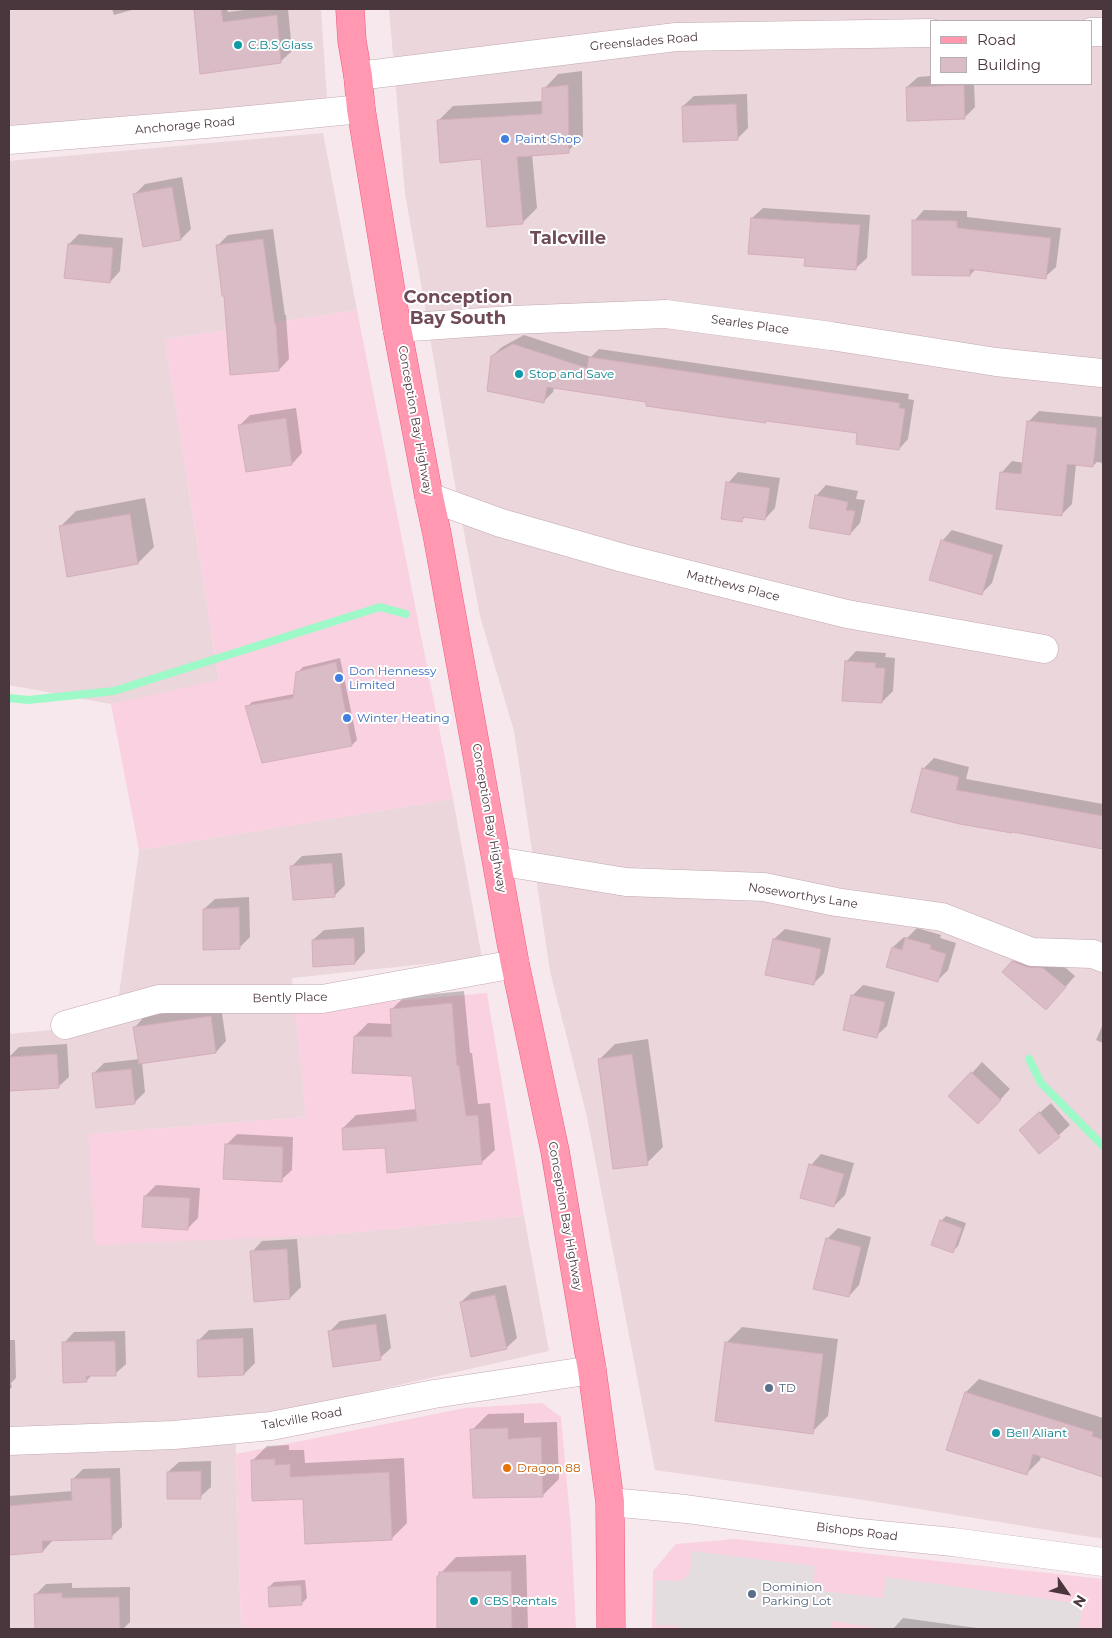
<!DOCTYPE html>
<html>
<head>
<meta charset="utf-8">
<style>
  body { margin:0 }
  #map { position:relative; width:1112px; height:1638px; overflow:hidden; background:#f6e8ec; font-family:Montserrat,sans-serif }
  canvas { display:block }
  .frame { position:absolute; inset:0; border:10px solid #4a363d; pointer-events:none }
  .legend { position:absolute; left:930px; top:20px; width:162px; height:65px; box-sizing:border-box; background:#fff; border:1px solid #b7afb1; margin:0; padding:6px 9px; list-style:none; font-size:15px; color:#4a363d }
  .legend li { display:flex; align-items:center; gap:10px; height:25px }
  .legend b { width:25px; border:1px solid #b7afb1 }
  .north { position:absolute; left:1042px; top:1568px; width:50px; height:50px; -webkit-text-stroke:4px #fff; paint-order:stroke; rotate:123deg; font-size:14px; font-weight:700; line-height:20px; text-align:center; color:#4a363d }
  .north::after { content:''; display:block; margin:auto; width:18px; height:22px; background:#4a363d; clip-path:polygon(50% 0,100% 100%,50% 72%,0 100%) }
</style>
</head>
<body>
<div id="map">
<canvas width="1112" height="1638"></canvas>
<div class="frame"></div>
<ul class="legend">
<li><b style="height:6px;background:#ff98b0"></b>Road</li>
<li><b style="height:14px;background:#d9bcc6"></b>Building</li>
</ul>
<div class="north">N</div>
</div>
<script>
const c = document.querySelector('canvas').getContext('2d');
c.lineJoin = 'round';
function fill(path, color) { c.fillStyle = color; c.fill(path, 'evenodd'); }
const toPath = rows => new Path2D(rows.map(r => 'M' + r).join(''));
function stroke(path, color, width, dash) { c.strokeStyle = color; c.lineWidth = width; c.lineCap = dash ? 'butt' : 'round'; c.setLineDash(dash || []); c.stroke(path); }
function write(font, color, halo, rows, align = 'center') {
  c.font = font + ' Montserrat,sans-serif'; c.lineWidth = 4; c.setLineDash([]); c.textBaseline = 'middle'; c.strokeStyle = halo; c.fillStyle = color; for (const [text, x, y, turn = 0] of rows) {
    c.save(); c.translate(x, y); c.rotate((+turn || 0) * Math.PI / 180); c.textAlign = isNaN(turn) ? turn : align; if (halo) c.strokeText(text, 0, 0); c.fillText(text, 0, 0); c.restore();
  }
}
const residential = toPath([
  [9,9,321,9,327,99,43,126,9,126],
  [389,9,1103,9,1103,1539,864,1500,655,1470,587,1117,550,971,514,731,480,616,454,479,420,278,405,194],
  [931,21,1091,21,1091,84,931,84],
  [323,133,357,310,165,339,219,681,111,704,9,685,9,161],
  [453,799,482,958,292,978,306,1117,88,1134,327,1235,524,1216,549,1351,235,1422,241,1629,9,1629,9,1034,115,1024,139,850]
]);
const commercial = toPath([
  [357,310,453,799,139,850,111,704,219,680,165,339],
  [487,993,524,1216,327,1235,95,1245,88,1134,306,1117,295,1010],
  [542,1403,561,1417,571,1529,576,1629,241,1629,236,1454,465,1408],
  [735,1539,1103,1579,1103,1629,652,1629,653,1571,676,1544]
]);
const parking = toPath([
  [692,1551,815,1566,813,1590,883,1598,886,1577,1083,1604,1079,1629,885,1629,832,1621,831,1629,679,1629,679,1626,655,1625,656,1580,675,1581,683,1580,689,1574,691,1565]
]);
const shadow = toPath([
  [112,9,135,9,114,15],
  [195,9,227,9,228,12,253,9,288,9,292,51,280,62,201,73],
  [582,71,583,137,568,151,532,154,537,208,523,222,482,158,438,121,453,106,543,101,544,89,558,74],
  [931,76,931,84,974,84,975,107,964,118,907,87,918,77],
  [747,94,748,128,737,139,683,106,694,96],
  [182,177,191,229,181,239,135,194,145,184],
  [763,208,870,215,867,258,856,268,806,256,752,218],
  [924,210,967,211,967,217,1061,228,1056,267,1045,277,976,269,970,275,914,221],
  [273,229,285,315,286,315,289,359,279,370,225,295,217,246,228,235],
  [79,234,123,238,120,271,110,282,69,244],
  [524,335,591,357,599,349,909,394,908,399,914,400,908,439,899,449,859,432,554,387,553,392,543,402,492,356,502,347],
  [296,408,302,453,292,464,240,425,250,415],
  [1039,411,1103,417,1103,463,1097,462,1093,466,1076,464,1072,504,1062,514,998,508,1002,472,1012,461,1024,463,1028,422],
  [738,472,780,478,775,508,765,519,746,516,741,521,728,483],
  [826,485,858,491,856,499,865,500,860,523,850,534,816,496],
  [145,498,154,547,138,563,60,527,76,511],
  [952,530,1003,545,992,583,982,593,942,541],
  [856,651,886,653,885,657,895,658,893,691,882,702,846,662],
  [340,658,357,740,352,745,247,707,252,702,294,694,298,672,303,667],
  [934,758,969,767,966,779,1103,804,1103,848,1013,830,923,769],
  [342,853,345,885,334,896,291,867,302,856],
  [249,897,250,937,239,948,204,909,215,899],
  [364,927,365,952,355,963,313,940,324,930],
  [917,928,941,935,940,938,956,943,948,970,938,980,888,966,893,947,904,937,907,938],
  [785,929,831,938,824,973,813,984,767,974,774,939],
  [1024,951,1054,958,1075,976,1046,1009,1013,962],
  [863,985,895,992,887,1026,876,1036,852,996],
  [464,991,470,1053,472,1053,478,1104,490,1103,495,1150,481,1163,386,1146,343,1128,356,1115,417,1109,413,1075,355,1036,368,1023,392,1024,391,1010,404,997],
  [221,1006,226,1041,216,1052,142,1062,145,1092,134,1103,94,1073,104,1063,140,1059,135,1027,145,1016],
  [1103,1024,1103,1043,1096,1040],
  [648,1039,663,1147,647,1163,599,1060,615,1044],
  [67,1044,69,1077,58,1087,10,1090,9,1057,19,1047],
  [982,1062,1010,1089,989,1112,972,1073],
  [9,1099,10,1125,9,1126],
  [1051,1103,1070,1125,1039,1153,1020,1130],
  [237,1134,293,1137,292,1170,281,1180,226,1145],
  [821,1154,854,1163,845,1195,834,1206,811,1165],
  [156,1185,200,1188,198,1218,188,1228,145,1196],
  [946,1216,966,1223,958,1246,953,1251,941,1221],
  [838,1228,871,1237,859,1285,849,1296,827,1239],
  [297,1239,301,1287,290,1298,252,1252,262,1241],
  [506,1285,517,1338,506,1348,461,1302,472,1292],
  [386,1314,391,1348,380,1358,329,1332,340,1321],
  [742,1327,838,1339,828,1416,812,1432,726,1343],
  [253,1328,255,1363,244,1374,198,1341,209,1330],
  [125,1331,126,1364,115,1374,92,1375,86,1381,64,1343,74,1332],
  [9,1340,15,1340,16,1378,11,1383,12,1387,9,1390],
  [979,1379,1103,1418,1103,1476,1041,1456,1040,1460,1026,1474,948,1449,966,1392],
  [524,1413,524,1423,557,1422,559,1479,543,1495,472,1430,488,1414],
  [289,1445,289,1450,304,1450,305,1463,404,1458,407,1523,392,1538,304,1498,252,1461,267,1446],
  [211,1461,211,1487,200,1497,168,1472,179,1462],
  [120,1468,122,1527,111,1537,53,1540,43,1551,9,1554,9,1496,73,1491,72,1480,83,1469],
  [526,1555,528,1629,438,1629,438,1576,456,1557],
  [305,1580,307,1598,302,1603,269,1587,274,1582],
  [72,1583,72,1588,130,1587,130,1622,123,1629,88,1629,88,1627,37,1629,36,1594,46,1584],
  [903,1618,984,1629,893,1629]
]);
const stream = toPath([
  [9,698,28,700,114,691,380,607,406,614],
  [1029,1059,1041,1083,1103,1146]
]);
const building = toPath([
  [194,9,221,9,223,22,277,15,281,63,200,74,194,9],
  [568,85,569,153,517,157,523,224,487,227,481,159,440,163,437,120,542,114,542,88,568,85],
  [964,85,965,119,907,121,906,87,964,85],
  [736,104,738,140,683,142,682,106,736,104],
  [172,187,181,240,143,247,133,194,172,187],
  [751,218,860,225,856,270,804,266,805,258,748,254,751,218],
  [912,220,957,221,957,228,1051,238,1046,279,970,269,970,276,912,275,912,220],
  [263,239,275,325,276,325,279,371,230,375,224,296,222,296,216,245,263,239],
  [68,244,113,248,110,283,64,278,68,244],
  [513,344,587,368,589,357,900,403,899,408,905,409,899,450,856,444,857,433,766,421,766,423,646,406,646,402,547,387,544,403,487,391,491,356,513,344],
  [286,418,292,465,246,472,238,425,286,418],
  [1027,421,1097,428,1093,467,1067,464,1062,516,996,509,1000,472,1021,474,1027,421],
  [726,482,770,488,765,520,743,517,742,522,721,519,726,482],
  [815,495,848,502,846,510,855,511,850,535,809,528,815,495],
  [130,514,138,564,67,577,59,526,130,514],
  [941,540,993,555,982,595,929,580,941,540],
  [845,661,876,663,875,668,885,668,882,703,842,701,845,661],
  [336,662,352,746,262,763,245,706,293,698,296,672,336,662],
  [922,768,959,777,956,790,1103,816,1103,849,1013,832,1012,833,960,824,911,812,922,768],
  [332,863,335,897,293,900,290,866,332,863],
  [239,907,240,949,203,950,203,909,239,907],
  [354,938,355,964,313,967,312,940,354,938],
  [905,938,931,945,930,949,946,954,938,982,886,967,892,947,902,950,905,938],
  [773,939,821,949,814,985,765,975,773,939],
  [1012,961,1027,967,1043,968,1066,987,1046,1010,1002,972,1012,961],
  [851,995,885,1002,877,1038,843,1030,851,995],
  [452,1003,457,1066,459,1065,466,1116,478,1115,482,1164,387,1173,385,1148,343,1150,342,1128,417,1121,412,1076,352,1073,354,1036,392,1037,390,1009,452,1003],
  [211,1016,216,1053,139,1064,133,1027,211,1016],
  [57,1054,59,1088,9,1091,9,1057,57,1054],
  [632,1054,648,1165,613,1169,598,1059,632,1054],
  [131,1069,135,1104,96,1108,92,1073,131,1069],
  [971,1072,1001,1100,978,1124,948,1096,971,1072],
  [1039,1112,1060,1137,1039,1154,1019,1130,1039,1112],
  [225,1144,283,1147,282,1182,223,1179,225,1144],
  [809,1164,844,1174,834,1207,800,1198,809,1164],
  [144,1196,190,1198,188,1230,142,1227,144,1196],
  [940,1220,962,1228,953,1253,931,1245,940,1220],
  [826,1238,861,1247,849,1297,813,1289,826,1238],
  [287,1249,290,1299,254,1302,250,1251,287,1249],
  [495,1295,507,1349,471,1357,460,1302,495,1295],
  [376,1324,381,1360,333,1367,328,1331,376,1324],
  [243,1338,244,1375,198,1377,197,1340,243,1338],
  [115,1341,116,1376,86,1376,87,1382,63,1383,62,1342,115,1341],
  [725,1342,823,1354,813,1434,715,1421,725,1342],
  [965,1392,1093,1432,1092,1436,1103,1440,1103,1477,1033,1454,1027,1475,946,1450,965,1392],
  [508,1428,508,1439,541,1437,543,1497,473,1498,470,1429,508,1428],
  [275,1459,275,1465,290,1464,290,1477,389,1472,392,1540,305,1544,303,1499,252,1501,251,1460,275,1459],
  [201,1471,201,1499,167,1499,167,1472,201,1471],
  [110,1478,112,1539,42,1541,43,1552,9,1555,9,1506,72,1500,71,1479,110,1478],
  [511,1571,512,1629,437,1629,437,1576,439,1576,439,1572,511,1571],
  [301,1585,302,1605,269,1607,268,1587,301,1585],
  [62,1593,62,1598,119,1597,120,1629,35,1629,34,1594,62,1593]
]);
const minor = toPath([
  [1091,32,1103,32],
  [358,76,676,37,931,33],
  [9,140,218,123,361,109],
  [397,328,512,320,666,314,831,336,996,362,1101,373],
  [429,497,501,523,623,558,778,597,847,614,1044,649],
  [497,861,626,882,764,887,836,902,942,917,1032,952,1093,954,1103,958],
  [65,1025,159,999,322,999,515,964],
  [9,1441,174,1435,271,1426,434,1394,592,1370],
  [610,1502,686,1509,860,1533,953,1542,1103,1562]
]);
const major = toPath([
  [350,9,352,41,358,76,361,109,397,328,429,497,437,534,515,964,555,1151,592,1370,610,1502,611,1629]
]);
const markers = [
  [238,45,5,"#0f9aa8"],
  [505,139,5,"#3f7fe0"],
  [519,374,5,"#0f9aa8"],
  [339,678,5,"#3f7fe0"],
  [347,718,5,"#3f7fe0"],
  [769,1388,5,"#5c6f8a"],
  [996,1433,5,"#0f9aa8"],
  [507,1468,5,"#e8710a"],
  [752,1594,5,"#5c6f8a"],
  [474,1601,5,"#0f9aa8"]
];
const streetNames = [
  ["Greenslades Road",644,42,-5],
  ["Anchorage Road",185,126,-5],
  ["Searles Place",750,325,8],
  ["Conception Bay Highway",415,420,80],
  ["Matthews Place",733,586,14],
  ["Conception Bay Highway",489,818,80],
  ["Noseworthys Lane",803,896,9],
  ["Bently Place",290,998,-1],
  ["Conception Bay Highway",565,1216,80],
  ["Talcville Road",302,1419,-10],
  ["Bishops Road",857,1532,7]
];
const cultureNames = [
  ["C.B.S Glass",248,45],
  ["Stop and Save",529,374],
  ["Bell Aliant",1006,1433],
  ["CBS Rentals",484,1601]
];
const shopNames = [
  ["Paint Shop",515,139],
  ["Don Hennessy",349,671],
  ["Limited",349,685],
  ["Winter Heating",357,718]
];
const serviceNames = [
  ["TD",779,1388],
  ["Dominion",762,1587],
  ["Parking Lot",762,1601]
];
const foodNames = [
  ["Dragon 88",517,1468]
];
const districtNames = [
  ["Talcville",568,239],
  ["Conception",458,298],
  ["Bay South",458,319]
];
fill(residential, '#ead6db');
fill(commercial, '#fad1e0');
fill(parking, '#e4dde0');
fill(shadow, '#0003');
stroke(stream, '#9ef9c8', 8);
fill(building, '#d9bcc6');
stroke(building, '#d5aebb', 1);
stroke(minor, '#c3a9b1', 29);
stroke(major, '#f25a80', 29);
stroke(minor, '#fff', 28);
stroke(major, '#ff98b0', 28);
for (const [x, y, r, color] of markers) { const dot = new Path2D(); dot.arc(x, y, r, 0, 2 * Math.PI); c.fillStyle = color; c.fill(dot); stroke(dot, '#fff', 2); }
write('12px', '#4a363d', '#fff', streetNames);
write('12px', '#0d838f', '#fff', cultureNames, 'left');
write('12px', '#366cbe', '#fff', shopNames, 'left');
write('12px', '#4e5e75', '#fff', serviceNames, 'left');
write('12px', '#c56008', '#fff', foodNames, 'left');
write('bold 18px', '#6f4b58', '#fff', districtNames);
</script>
</body>
</html>
